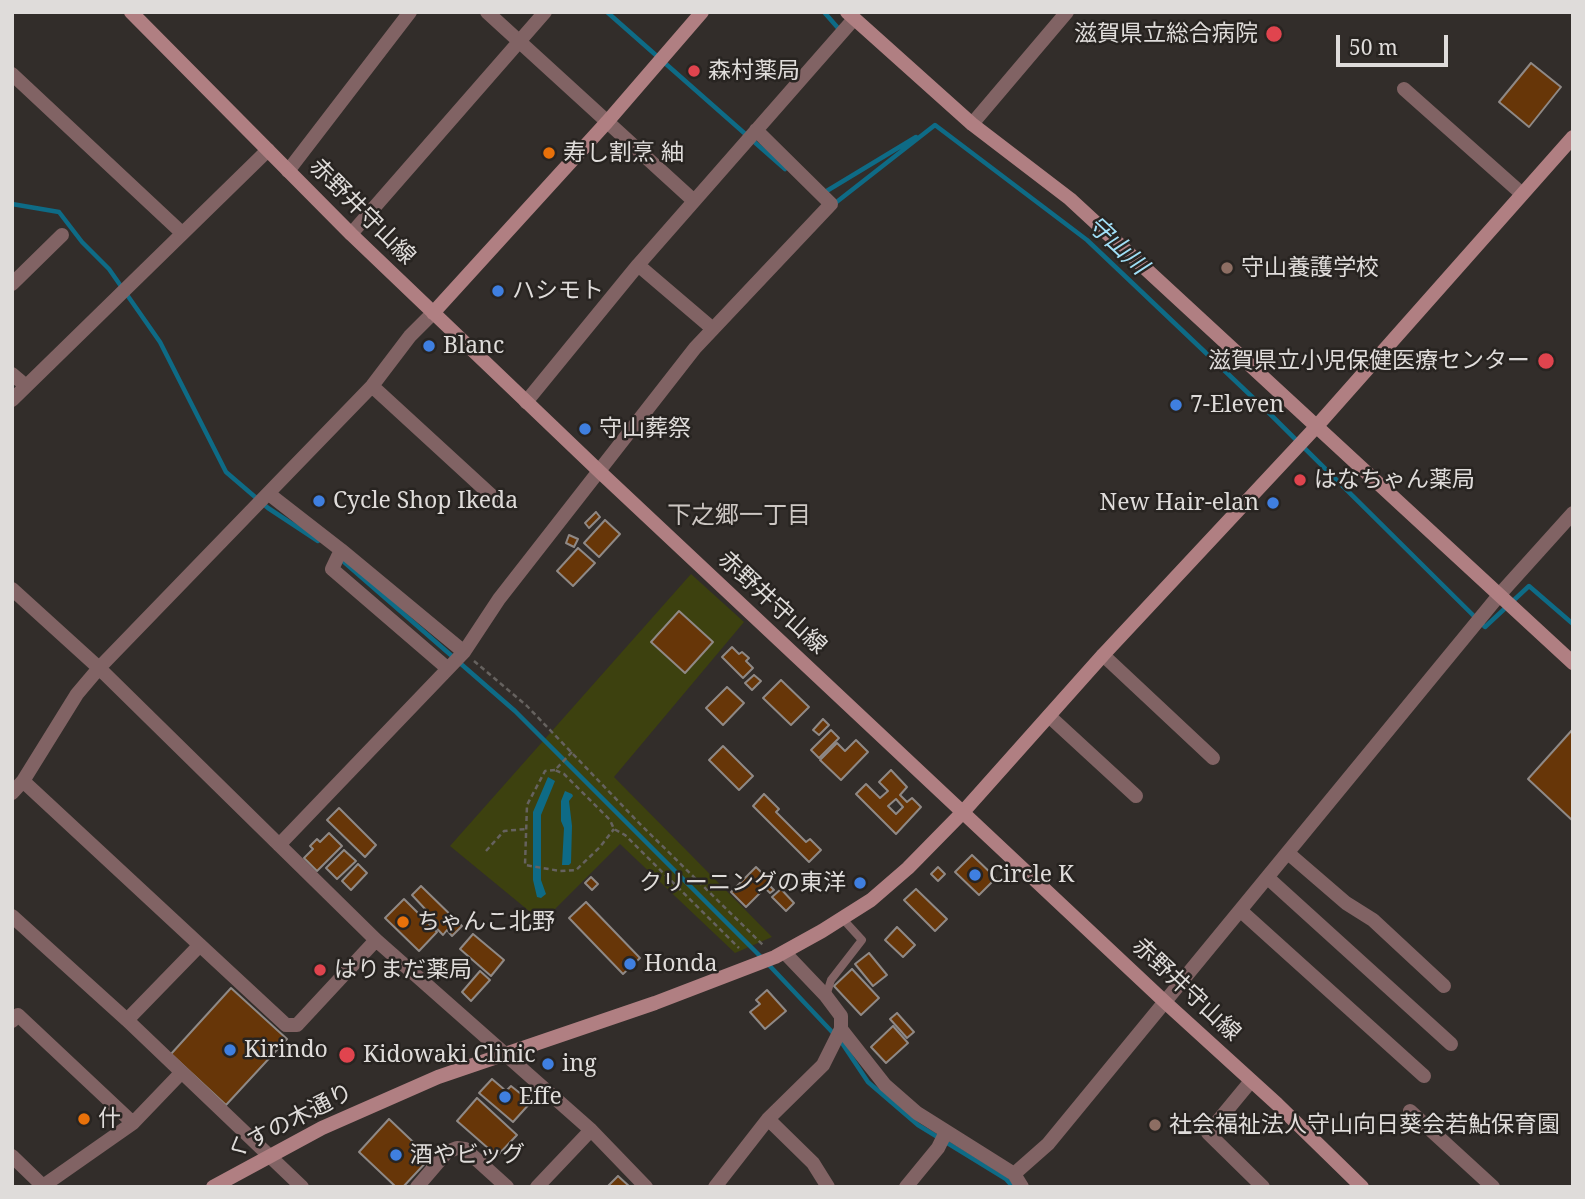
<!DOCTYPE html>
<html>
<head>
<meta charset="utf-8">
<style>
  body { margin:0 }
  #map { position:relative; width:1585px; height:1199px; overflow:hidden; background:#322d2a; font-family:"Noto Serif",serif }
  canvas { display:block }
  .frame { position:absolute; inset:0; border:14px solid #dfdcda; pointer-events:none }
  .scale { position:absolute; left:1336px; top:35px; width:112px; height:32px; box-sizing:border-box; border:4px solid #dfdcda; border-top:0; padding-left:9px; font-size:21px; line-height:24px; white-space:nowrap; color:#dfdcda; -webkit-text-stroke:5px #282421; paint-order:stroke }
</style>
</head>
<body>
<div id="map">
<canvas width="1585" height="1199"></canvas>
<div class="frame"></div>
<div class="scale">50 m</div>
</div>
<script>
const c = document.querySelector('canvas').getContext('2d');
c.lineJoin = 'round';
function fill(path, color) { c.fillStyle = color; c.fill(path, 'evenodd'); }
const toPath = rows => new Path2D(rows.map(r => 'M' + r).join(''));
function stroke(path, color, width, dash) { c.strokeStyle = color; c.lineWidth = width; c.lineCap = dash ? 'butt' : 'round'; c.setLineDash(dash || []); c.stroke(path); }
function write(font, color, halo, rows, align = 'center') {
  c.font = font + ' "Noto Serif","Noto Sans JP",serif'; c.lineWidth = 5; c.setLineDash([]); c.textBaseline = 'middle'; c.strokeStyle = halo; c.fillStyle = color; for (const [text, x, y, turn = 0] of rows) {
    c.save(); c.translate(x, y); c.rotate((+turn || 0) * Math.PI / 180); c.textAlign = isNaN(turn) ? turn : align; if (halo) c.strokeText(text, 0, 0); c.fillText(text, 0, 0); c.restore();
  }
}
const green = toPath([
  [691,574,744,622,614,777,772,937,735,953,620,844,552,912,540,920,450,846]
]);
const water = toPath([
  [548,777,555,781,541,815,541,880,546,894,541,898,537,897,533,880,533,812],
  [565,791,572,794,573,796,569,801,572,826,571,863,569,865,562,865,564,828,561,821,561,801]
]);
const stream = toPath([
  [607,12,785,169],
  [824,12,838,28],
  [825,192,916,137],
  [12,204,59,212,82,242,109,269,160,342,226,472,268,508,318,541],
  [834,204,935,125,1087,240,1267,411,1485,627,1529,586,1573,624],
  [344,562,515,711,762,958],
  [768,964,834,1034],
  [840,1040,868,1082,918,1125,1006,1179,1013,1187]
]);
const building = toPath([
  [1531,63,1561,87,1529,127,1499,102,1531,63],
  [596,512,600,517,589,528,585,523,596,512],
  [605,520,620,534,599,557,584,543,605,520],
  [569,535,578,539,574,547,566,543,569,535],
  [578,548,595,563,573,586,557,571,578,548],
  [679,611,713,642,685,673,651,642,679,611],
  [732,647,739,654,742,652,749,658,746,661,753,668,743,678,722,657,732,647],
  [754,675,761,681,752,690,745,683,754,675],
  [781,680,809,707,791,725,763,698,781,680],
  [727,687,744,703,723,725,706,708,727,687],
  [823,719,829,725,819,735,813,730,823,719],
  [1573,729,1573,821,1528,779,1573,729],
  [831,730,839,738,819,758,811,750,831,730],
  [856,740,868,752,841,780,820,760,837,743,845,751,856,740],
  [723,746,753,776,739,790,709,760,723,746],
  [891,770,907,787,900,795,907,802,912,798,921,807,896,834,856,794,866,784,880,798,888,791,879,782,891,770],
  [896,799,903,807,896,814,888,806,896,799],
  [764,794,779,809,776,812,806,842,810,839,821,850,809,862,753,806,764,794],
  [339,808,376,845,365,857,327,820,339,808],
  [329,833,342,846,317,871,304,858,313,849,310,846,317,839,320,842,329,833],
  [344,850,356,861,337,879,326,868,344,850],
  [972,855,996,878,979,895,955,872,972,855],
  [358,864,367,873,351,890,342,881,358,864],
  [756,867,771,882,769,885,774,890,770,893,765,888,746,907,731,892,756,867],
  [938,867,945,874,938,881,931,874,938,867],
  [591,877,598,884,592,890,585,883,591,877],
  [421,886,462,926,452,936,447,930,443,935,423,914,426,910,412,895,421,886],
  [781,889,794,903,786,911,772,897,781,889],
  [916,889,947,919,935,931,904,900,916,889],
  [404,899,437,932,419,951,385,918,404,899],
  [586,902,640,958,623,974,569,918,586,902],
  [897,927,915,945,903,957,885,940,897,927],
  [473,934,504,960,491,976,460,949,473,934],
  [869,953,887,975,873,986,855,964,869,953],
  [852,969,879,998,861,1015,834,986,852,969],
  [480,971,490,980,471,1001,462,992,480,971],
  [231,988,287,1039,226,1105,171,1054,231,988],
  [767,990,786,1011,765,1029,750,1012,760,1004,756,1000,767,990],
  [897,1013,914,1032,907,1038,890,1019,897,1013],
  [893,1026,908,1043,886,1063,871,1047,893,1026],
  [492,1079,506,1091,511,1086,531,1102,513,1122,479,1093,492,1079],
  [477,1098,517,1135,497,1156,457,1121,477,1098],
  [389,1119,430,1158,403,1187,396,1187,359,1152,389,1119],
  [618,1176,630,1187,607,1187,618,1176]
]);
const path = toPath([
  [474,661,527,706,640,824,764,946],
  [572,752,555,770,564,774,610,820,614,829,625,835,739,948],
  [555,770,545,771,527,805,525,865,560,871,576,870,600,847,614,829],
  [486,851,504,831,526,829]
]);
const lane = toPath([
  [826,996,831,980,862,940,841,917]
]);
const street = toPath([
  [487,12,694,201],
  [12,74,182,233],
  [1404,89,1521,193],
  [972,124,1067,12],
  [288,171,410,12],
  [351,234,545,12],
  [638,265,713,329],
  [12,284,62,235],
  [12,374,25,385],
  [372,386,493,497,490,500],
  [12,400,268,150],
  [526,402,638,265,853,20],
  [269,494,341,550,332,569,447,668],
  [341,550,464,652],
  [12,589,99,668,376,940,591,1130,646,1187],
  [1103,655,1213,758],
  [1049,716,1136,796],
  [23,781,77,694,99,668,372,386,410,336,433,313],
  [12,793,23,781,286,1025,297,1025,376,940],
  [279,845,464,652,499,599,695,348,831,204,756,130],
  [1288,853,1346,903,1373,920,1444,986],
  [1268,878,1451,1044],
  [1241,911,1424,1076],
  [12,916,127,1020,302,1187],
  [127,1020,199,946],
  [12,1021,18,1015,133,1123],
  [841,1029,885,1085,917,1113,1014,1174,1022,1187],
  [1251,1081,1208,1133,1263,1187],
  [1410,1111,1493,1187],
  [768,1119,813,1163,828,1187],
  [12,1156,43,1186,133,1123,181,1073],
  [1014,1174,1048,1144,1500,594,1573,513],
  [417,1187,447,1152,457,1148,465,1149,507,1187],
  [537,1187,591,1130],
  [715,1187,768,1119,823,1065,841,1029,841,1016,826,996,785,953],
  [906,1187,938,1148,946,1132]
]);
const secondary = toPath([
  [131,12,351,234,600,472,1166,1003,1277,1104,1362,1187],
  [847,12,972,124,1070,199,1573,663],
  [433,313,607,122,702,12],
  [213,1187,322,1128,438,1077,655,1003,775,957,822,931,871,900,908,868,963,812,1103,655,1316,427,1573,137]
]);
const markers = [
  [1274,34,9,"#e0444e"],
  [694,71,7,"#e0444e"],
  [549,153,7,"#e8710a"],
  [1227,268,7,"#8d6e63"],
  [498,291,7,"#3f7fe0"],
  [429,346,7,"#3f7fe0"],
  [1546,361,9,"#e0444e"],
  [1176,405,7,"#3f7fe0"],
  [585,429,7,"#3f7fe0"],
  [1300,480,7,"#e0444e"],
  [319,501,7,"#3f7fe0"],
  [1273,503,7,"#3f7fe0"],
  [975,875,7,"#3f7fe0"],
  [860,883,7,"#3f7fe0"],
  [403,922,7,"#e8710a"],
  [630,964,7,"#3f7fe0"],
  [320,970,7,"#e0444e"],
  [230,1050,7,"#3f7fe0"],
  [347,1055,9,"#e0444e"],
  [548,1064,7,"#3f7fe0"],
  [505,1097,7,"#3f7fe0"],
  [84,1119,7,"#e8710a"],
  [1155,1125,7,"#8d6e63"],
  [396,1155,7,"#3f7fe0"]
];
const poiNames = [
  ["滋賀県立総合病院",1258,34,"right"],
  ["森村薬局",708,71],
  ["寿し割烹 紬",563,153],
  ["守山養護学校",1241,268],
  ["ハシモト",512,291],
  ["Blanc",443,346],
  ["滋賀県立小児保健医療センター",1530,361,"right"],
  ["7-Eleven",1190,405],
  ["守山葬祭",599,429],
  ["はなちゃん薬局",1314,480],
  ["Cycle Shop Ikeda",333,501],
  ["New Hair-elan",1259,503,"right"],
  ["Circle K",989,875],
  ["クリーニングの東洋",846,883,"right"],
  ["ちゃんこ北野",417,922],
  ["Honda",644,964],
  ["はりまだ薬局",334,970],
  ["Kirindo",244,1050],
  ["Kidowaki Clinic",363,1055],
  ["ing",562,1064],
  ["Effe",519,1097],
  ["什",98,1119],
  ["社会福祉法人守山向日葵会若鮎保育園",1169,1125],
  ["酒やビッグ",410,1155]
];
const streetNames = [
  ["赤野井守山線",362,212,45],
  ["赤野井守山線",772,603,43],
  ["赤野井守山線",1186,990,43],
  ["くすの木通り",290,1122,-27]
];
const waterNames = [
  ["守山川",1117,246,43]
];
const neighbourhoodNames = [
  ["下之郷一丁目",739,516]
];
fill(green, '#3d410f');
fill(water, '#0e6b86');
stroke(stream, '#0e6b86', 4.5);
fill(building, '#673608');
stroke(building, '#8f8986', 2);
stroke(path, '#66625f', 2.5, [5, 3.5]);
stroke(lane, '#816364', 8);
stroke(street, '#816364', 14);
stroke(secondary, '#b07f82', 14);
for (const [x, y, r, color] of markers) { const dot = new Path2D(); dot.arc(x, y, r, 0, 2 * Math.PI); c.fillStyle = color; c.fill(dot); stroke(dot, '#282421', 2.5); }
write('23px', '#dfdcda', '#282421', poiNames, 'left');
write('23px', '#dfdcda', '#282421', streetNames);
write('italic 24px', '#a1dff7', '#282421', waterNames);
write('24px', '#cdc7c3', '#282421', neighbourhoodNames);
</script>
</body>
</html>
